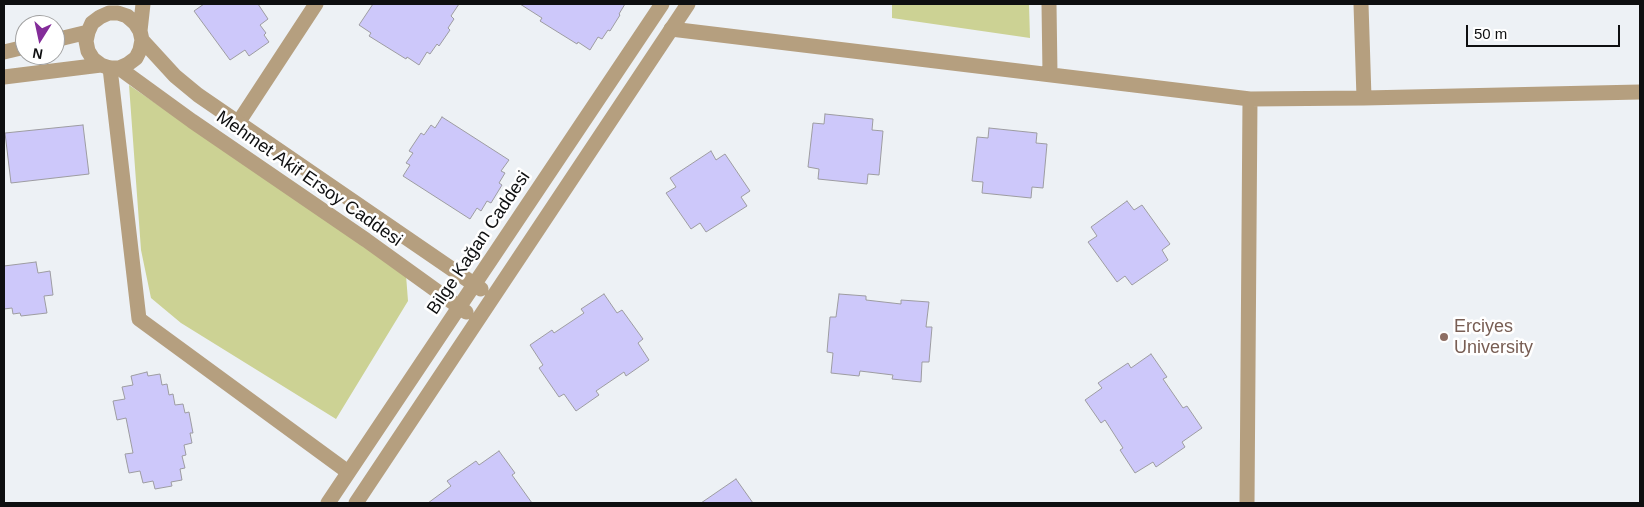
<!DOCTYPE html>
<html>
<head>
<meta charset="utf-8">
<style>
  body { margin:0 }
  #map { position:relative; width:1644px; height:507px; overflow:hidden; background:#edf1f5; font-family:Arial,sans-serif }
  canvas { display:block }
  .frame { position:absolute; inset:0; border:5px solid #0e0f10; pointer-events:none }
  .north { position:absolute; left:15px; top:15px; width:50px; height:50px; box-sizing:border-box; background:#fff; border:1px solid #9f9f9f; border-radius:50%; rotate:190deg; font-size:14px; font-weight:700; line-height:20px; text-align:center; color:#0e0f10 }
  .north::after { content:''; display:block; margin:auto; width:18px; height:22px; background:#832c99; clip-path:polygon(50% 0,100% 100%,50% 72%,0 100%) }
  .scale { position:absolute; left:1466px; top:25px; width:154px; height:22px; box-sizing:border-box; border:2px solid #0e0f10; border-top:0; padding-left:6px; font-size:15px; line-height:18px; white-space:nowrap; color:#0e0f10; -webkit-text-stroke:4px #fff; paint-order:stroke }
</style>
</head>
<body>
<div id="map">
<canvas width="1644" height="507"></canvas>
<div class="frame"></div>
<div class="north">N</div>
<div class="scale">50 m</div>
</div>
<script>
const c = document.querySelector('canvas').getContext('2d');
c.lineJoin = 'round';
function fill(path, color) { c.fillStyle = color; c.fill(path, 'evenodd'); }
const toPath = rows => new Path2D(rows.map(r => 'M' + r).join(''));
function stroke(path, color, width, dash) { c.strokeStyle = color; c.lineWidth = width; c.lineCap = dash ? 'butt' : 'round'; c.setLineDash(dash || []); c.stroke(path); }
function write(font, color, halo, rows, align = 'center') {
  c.font = font + ' Arial,sans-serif'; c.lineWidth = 5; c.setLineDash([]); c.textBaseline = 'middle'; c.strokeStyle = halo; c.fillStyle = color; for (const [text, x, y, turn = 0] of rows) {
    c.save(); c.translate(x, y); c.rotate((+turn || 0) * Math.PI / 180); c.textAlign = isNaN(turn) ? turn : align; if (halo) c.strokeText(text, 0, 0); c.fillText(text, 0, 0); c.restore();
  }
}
const green = toPath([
  [892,4,1029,4,1030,38,892,18],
  [129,85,406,275,408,301,336,419,181,323,151,298,141,250]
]);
const building = toPath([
  [204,4,258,4,268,19,260,25,266,33,264,35,269,42,249,56,245,50,230,60,194,11,204,4],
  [373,4,459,4,451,16,454,19,448,28,450,30,439,46,437,44,430,54,427,52,419,65,407,57,406,59,369,36,371,33,359,25,373,4],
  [520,4,625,4,619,14,620,15,610,31,608,30,602,39,598,37,590,50,578,42,577,44,540,21,542,18,520,4],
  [825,114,873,119,872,130,883,131,879,175,868,174,867,184,818,179,819,169,808,167,813,123,824,124,825,114],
  [442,117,509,160,501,171,505,173,499,183,502,185,491,203,487,201,481,211,477,208,470,219,403,176,410,165,406,163,413,153,409,151,421,133,424,135,431,125,435,128,442,117],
  [83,125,89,174,11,183,5,133,83,125],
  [989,128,1037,133,1036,143,1047,144,1043,188,1032,187,1031,198,982,193,983,182,972,181,977,137,988,138,989,128],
  [711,151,716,160,725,154,750,191,741,197,747,206,706,232,700,223,691,229,666,193,676,187,670,178,711,151],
  [1127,201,1134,210,1142,205,1170,244,1162,250,1168,260,1132,285,1125,276,1117,282,1088,242,1097,236,1091,227,1127,201],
  [36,262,38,273,50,271,53,295,44,296,47,313,21,316,20,313,13,314,12,308,4,309,4,266,36,262],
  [604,294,617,313,622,310,643,339,638,343,649,360,626,376,624,372,596,391,599,395,576,411,564,394,559,397,539,368,543,365,530,345,552,330,554,333,584,313,581,309,604,294],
  [839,294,866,296,866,300,901,304,901,300,929,302,926,327,932,327,929,362,922,362,921,382,892,379,893,375,860,371,859,376,831,373,833,353,827,352,830,317,836,317,839,294],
  [1151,354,1167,377,1163,379,1183,408,1187,406,1202,428,1182,442,1185,447,1156,467,1153,462,1135,473,1120,450,1123,448,1105,420,1101,423,1085,400,1102,388,1098,383,1128,363,1131,368,1151,354],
  [147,372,148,376,160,374,162,385,167,384,169,395,173,394,175,405,183,404,185,413,189,412,193,433,190,433,192,443,184,445,186,455,182,456,185,468,180,469,182,480,171,482,172,486,155,489,153,481,143,483,140,471,129,473,125,454,133,453,126,418,117,420,113,401,125,399,122,387,133,385,131,376,147,372],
  [499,451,515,473,512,475,532,503,428,503,451,486,447,481,476,461,479,465,499,451],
  [736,479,753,503,701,503,736,479]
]);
const minor = toPath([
  [1049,4,1050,74],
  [1361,4,1364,98],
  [671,29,1250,99,1247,503],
  [110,68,139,319,348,472],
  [1250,99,1364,98,1640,92],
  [238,123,316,4]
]);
const tertiary = toPath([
  [140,31,135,23,127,16,118,13,109,13,100,17,92,23,88,32,86,41,88,51,93,59,101,65,110,68,119,68,128,64,136,58,140,50,142,40,140,31,143,4],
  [55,40,88,32],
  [142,40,175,76,198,95,481,289],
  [4,52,25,47],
  [119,68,192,121,366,240,466,312],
  [4,77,101,65],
  [328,503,662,4],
  [356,503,688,4]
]);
const markers = [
  [1444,337,5,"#8d6e63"]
];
const streetNames = [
  ["Mehmet Akif Ersoy Caddesi",309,179,35],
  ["Bilge Kağan Caddesi",479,243,-56]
];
const educationNames = [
  ["Erciyes",1454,327],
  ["University",1454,348]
];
fill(green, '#ccd294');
fill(building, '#cdc8fa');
stroke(building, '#9d9ca1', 1);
stroke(minor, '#b59f7f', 15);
stroke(tertiary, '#b59f7f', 15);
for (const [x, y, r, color] of markers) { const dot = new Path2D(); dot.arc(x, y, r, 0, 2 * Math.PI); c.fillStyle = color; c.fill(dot); stroke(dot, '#fff', 2); }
write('18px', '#0e0f10', '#fff', streetNames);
write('18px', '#785e54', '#fff', educationNames, 'left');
</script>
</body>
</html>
